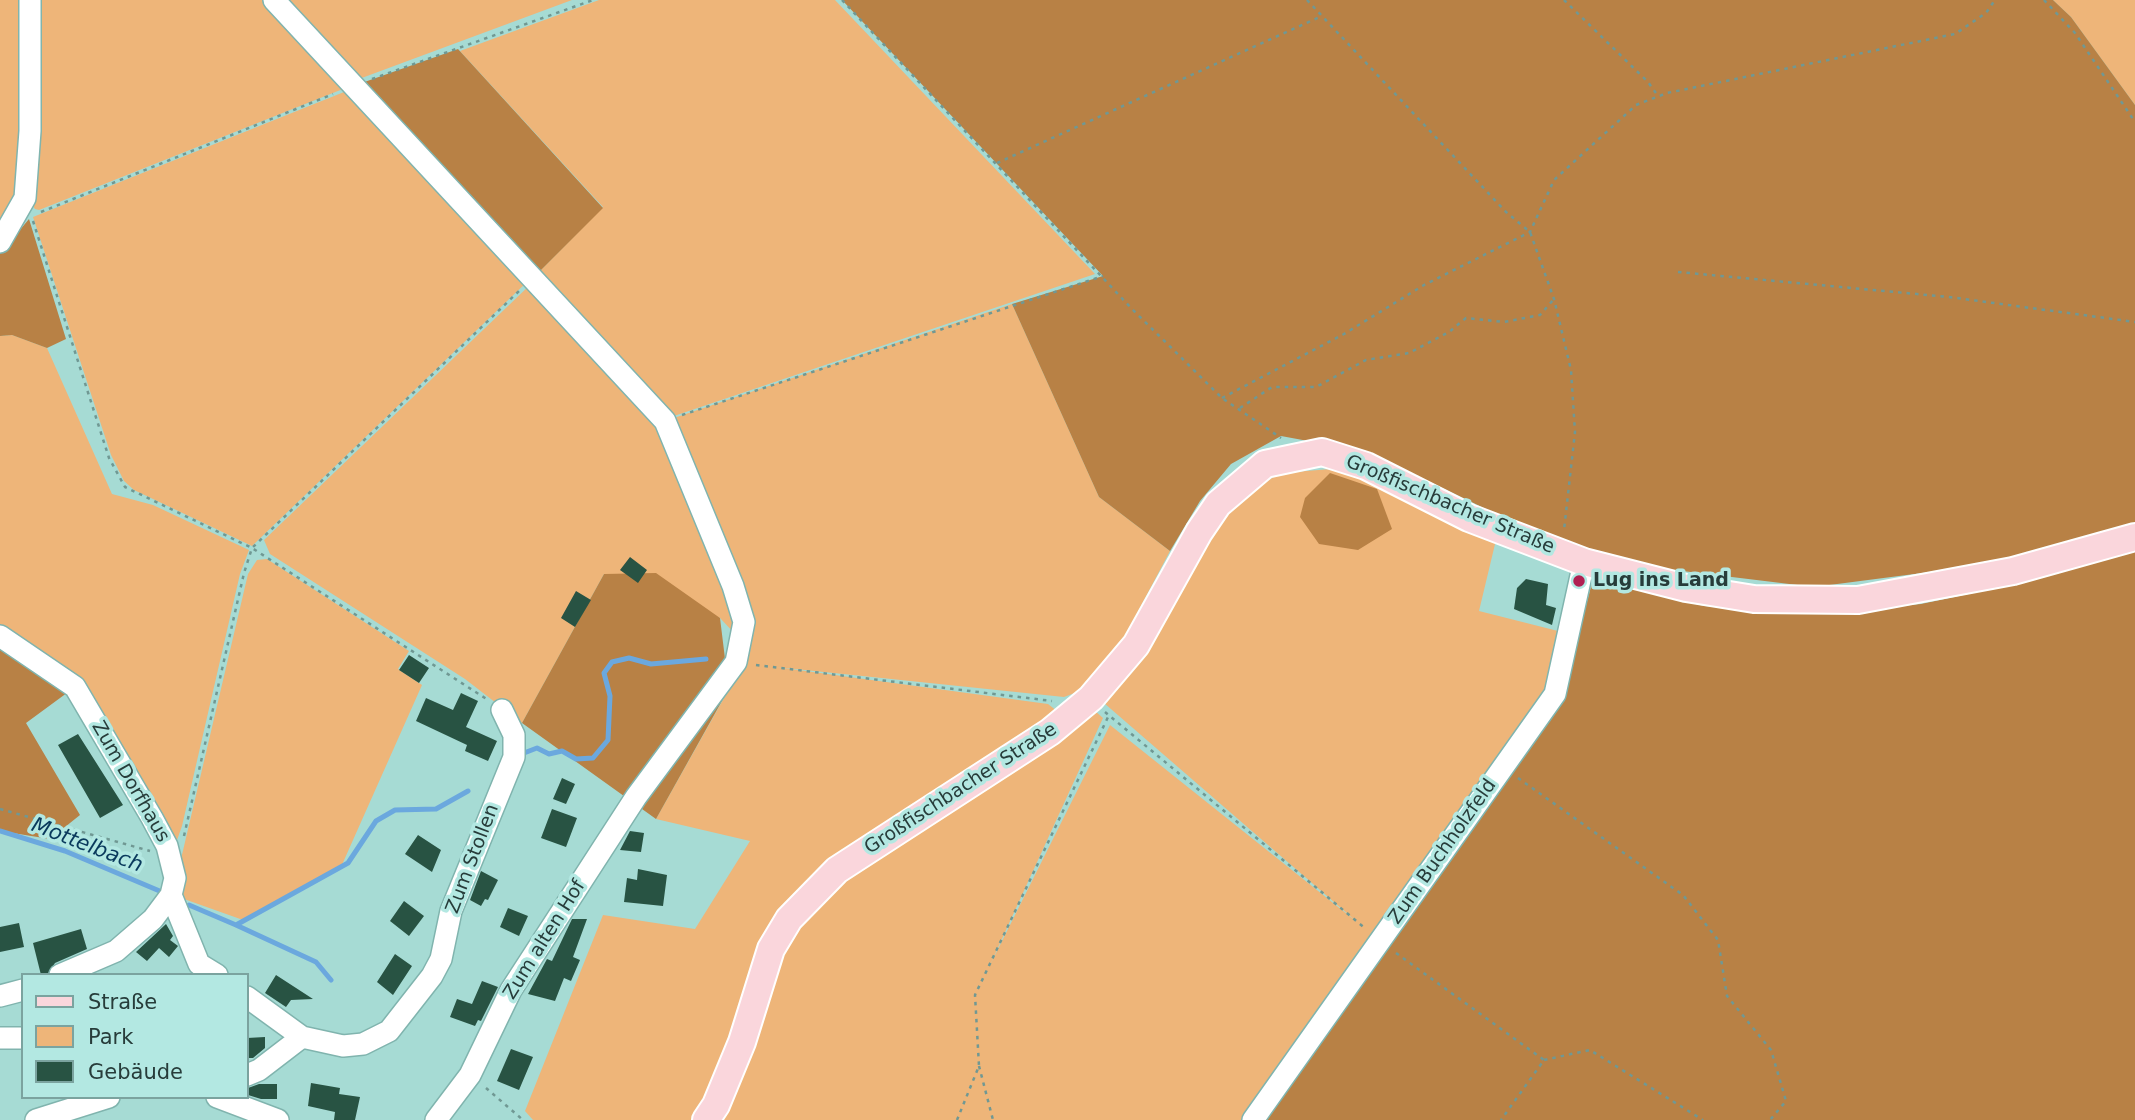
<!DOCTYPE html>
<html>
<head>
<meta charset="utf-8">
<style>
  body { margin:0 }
  #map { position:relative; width:2135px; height:1120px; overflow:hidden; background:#a6dbd4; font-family:"DejaVu Sans",sans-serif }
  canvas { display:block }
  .legend { position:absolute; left:21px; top:973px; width:228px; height:126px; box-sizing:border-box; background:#b3e8e2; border:2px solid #7ba39f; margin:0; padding:9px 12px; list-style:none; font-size:21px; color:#273c3a }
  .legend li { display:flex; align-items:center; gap:14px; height:35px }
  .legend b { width:35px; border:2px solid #7ba39f }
</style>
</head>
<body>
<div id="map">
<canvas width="2135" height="1120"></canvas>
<ul class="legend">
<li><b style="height:9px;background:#fad6dc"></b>Straße</li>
<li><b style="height:19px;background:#eeb579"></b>Park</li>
<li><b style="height:19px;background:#285343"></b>Gebäude</li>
</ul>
</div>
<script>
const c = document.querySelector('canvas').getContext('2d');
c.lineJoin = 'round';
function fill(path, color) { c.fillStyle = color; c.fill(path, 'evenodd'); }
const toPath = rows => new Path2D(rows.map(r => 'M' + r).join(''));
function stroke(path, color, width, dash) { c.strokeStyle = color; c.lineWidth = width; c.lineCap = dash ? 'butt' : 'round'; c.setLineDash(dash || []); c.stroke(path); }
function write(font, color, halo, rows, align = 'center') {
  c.font = font + ' "DejaVu Sans",sans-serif'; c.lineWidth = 7; c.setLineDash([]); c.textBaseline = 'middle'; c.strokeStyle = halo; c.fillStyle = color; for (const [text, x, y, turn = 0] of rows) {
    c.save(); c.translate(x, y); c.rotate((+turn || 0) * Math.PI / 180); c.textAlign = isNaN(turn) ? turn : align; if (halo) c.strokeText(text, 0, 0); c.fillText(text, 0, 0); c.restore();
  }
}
const green = toPath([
  [0,0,24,0,24,121,16,201,0,235],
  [35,0,267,0,348,87,39,210,35,209,30,201],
  [277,0,572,0,359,79],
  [599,0,835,0,1095,274,668,418,535,276,603,207,460,51],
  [2053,0,2135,0,2135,105,2071,17],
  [349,90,529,280,252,546,134,490,124,481,111,455,33,217],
  [532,283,650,408,736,605,736,635,720,618,604,574,522,723,465,679,270,554,264,540],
  [1012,304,1099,497,1170,551,1124,638,1080,691,1064,697,776,667,1048,704,1057,711,1094,710,1103,718,990,965,1110,725,1357,922,1104,703,1149,650,1192,566,1242,495,1281,473,1331,469,1378,485,1496,540,1479,611,1558,631,1549,686,1253,1120,533,1120,525,1111,603,915,695,929,750,841,656,819,737,675,744,622,665,421],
  [12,335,47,348,112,494,153,505,249,550,240,574,182,826,176,843,74,677,42,651,0,626,0,336],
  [267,559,409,651,398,669,422,685,341,867,243,920,184,899,179,889,181,859,248,574,257,560]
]);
const forest = toPath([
  [842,0,2053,0,2071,17,2135,105,2135,525,2007,562,1814,587,1666,569,1573,546,1519,525,1368,452,1281,436,1231,464,1200,501,1170,551,1099,497,1012,304,1103,276],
  [458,49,603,208,534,277,356,85],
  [29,219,66,339,47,348,12,335,0,336,0,254],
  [1330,473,1377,489,1392,529,1358,550,1319,544,1300,517,1305,498],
  [2135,549,2135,1120,1253,1120,1562,697,1593,579,1704,606,1818,614,1921,604,2016,584],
  [656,573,720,618,727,675,737,674,656,819,522,723,604,574],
  [0,636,75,687,26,723,80,815,50,839,0,831]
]);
const stream = toPath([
  [524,753,537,748,549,754,562,751,576,759,593,758,608,740,610,696,604,673,612,662,629,658,651,664,706,659],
  [0,831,65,851,162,892],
  [189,905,236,925,348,863,376,821,395,810,436,809,468,791],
  [236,925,316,962,331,980]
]);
const building = toPath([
  [630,557,647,570,638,583,620,570],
  [1526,579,1548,584,1546,605,1556,608,1552,625,1514,609,1517,588],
  [576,591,591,600,575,627,561,618],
  [409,655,429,668,419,683,399,670],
  [461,693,478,701,466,727,497,741,488,761,465,751,467,745,416,721,426,698,453,710],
  [78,734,123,805,100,818,58,745],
  [562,778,575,784,566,804,553,799],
  [552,809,577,818,566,847,541,838],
  [630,831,644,833,641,852,620,850],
  [418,835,441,850,432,872,405,854],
  [638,869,667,875,663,906,624,902,627,878,637,880],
  [481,871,498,880,488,900,485,899,481,906,470,900],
  [404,901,424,916,409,936,390,921],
  [508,908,528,916,519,936,500,927],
  [572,919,587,919,573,957,580,960,571,981,564,978,555,1001,528,994,547,959,552,961],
  [19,923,24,947,0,952,0,927],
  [166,924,173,936,170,940,178,946,169,957,159,948,147,961,136,952],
  [81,929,87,949,55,963,47,975,41,975,33,943],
  [395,954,412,966,393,995,377,982],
  [276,975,313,999,291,1000,286,1007,265,993],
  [482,981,498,987,481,1021,478,1020,475,1026,450,1017,457,999,472,1004],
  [265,1037,265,1048,253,1058,247,1058,247,1038],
  [511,1049,533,1057,519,1090,497,1081],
  [311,1083,340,1088,339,1094,360,1097,355,1120,334,1120,335,1112,308,1106],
  [259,1084,277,1084,277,1099,261,1099,248,1095,248,1088]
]);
const path = toPath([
  [842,0,1132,309,1222,398,1281,438],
  [1307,0,1506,212,1530,232,1554,299,1571,370,1575,432,1564,530],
  [1564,0,1648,82,1658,96],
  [2044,0,2075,33,2135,122],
  [372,79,593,0],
  [997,163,1322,16],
  [41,212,333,94],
  [33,221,109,458,125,487,252,548,488,700],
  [1678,272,1949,297,2135,322],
  [1222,398,1344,334,1424,285,1530,232,1554,180,1636,105,1667,93,1955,34,1986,13,1995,0],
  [1240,408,1272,387,1316,387,1366,360,1409,353,1449,332,1466,318,1504,322,1540,315,1554,299],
  [682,415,1103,276],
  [756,665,1052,701],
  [1105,712,1366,929],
  [1518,778,1683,895,1718,940,1727,996,1771,1050,1786,1101,1770,1120],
  [0,809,150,851],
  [184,836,244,573,252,548,519,291],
  [1396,953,1544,1060,1501,1120],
  [1544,1060,1590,1050,1703,1120],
  [979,1066,993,1120],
  [486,1088,523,1120],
  [957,1120,979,1066,975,995,1109,715]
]);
const minor = toPath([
  [274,0,665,421,733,586,744,622,736,662,636,797,511,990,470,1075,436,1120],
  [0,242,25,198,30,131,30,0],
  [0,636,75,687,152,818,167,846,175,878,171,895,153,919,116,951,60,975],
  [171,895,199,964,217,975],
  [0,996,23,990],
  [247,997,302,1037,259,1070,247,1075],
  [302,1037,343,1046,363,1044,389,1031,432,976,441,959,451,911,514,757,514,735,502,710],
  [0,1038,23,1038],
  [217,1097,278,1120],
  [36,1120,109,1097],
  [1253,1120,1555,694,1584,562]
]);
const major = toPath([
  [706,1120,716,1105,742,1042,771,949,789,919,837,870,1050,732,1091,698,1136,645,1199,532,1218,504,1265,464,1322,452,1366,466,1469,518,1584,562,1686,588,1754,599,1858,600,2013,571,2135,537]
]);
const markers = [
  [1579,581,7,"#b02052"]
];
const streetNames = [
  ["Großfischbacher Straße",1450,505,23],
  ["Zum Dorfhaus",130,782,60],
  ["Großfischbacher Straße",961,789,-33],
  ["Zum Buchholzfeld",1443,852,-55],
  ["Zum Stollen",473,859,-69],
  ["Zum alten Hof",545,940,-58]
];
const poiNames = [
  ["Lug ins Land",1593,581]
];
const waterNames = [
  ["Mottelbach",87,846,21]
];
fill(green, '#eeb579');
fill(forest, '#b88145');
stroke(stream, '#6ba8de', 5);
fill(building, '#285343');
stroke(minor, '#80b4ae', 24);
stroke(major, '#fff', 30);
stroke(path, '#709893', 2.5, [3.5, 5]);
stroke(minor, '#fff', 21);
stroke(major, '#fad6dc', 26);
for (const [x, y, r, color] of markers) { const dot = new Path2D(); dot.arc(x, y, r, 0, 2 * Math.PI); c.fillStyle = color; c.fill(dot); stroke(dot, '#b3e8e2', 2.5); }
write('19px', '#273c3a', '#b3e8e2', streetNames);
write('bold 19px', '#273c3a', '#b3e8e2', poiNames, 'left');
write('italic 21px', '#09395c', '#b3e8e2', waterNames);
</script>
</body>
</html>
